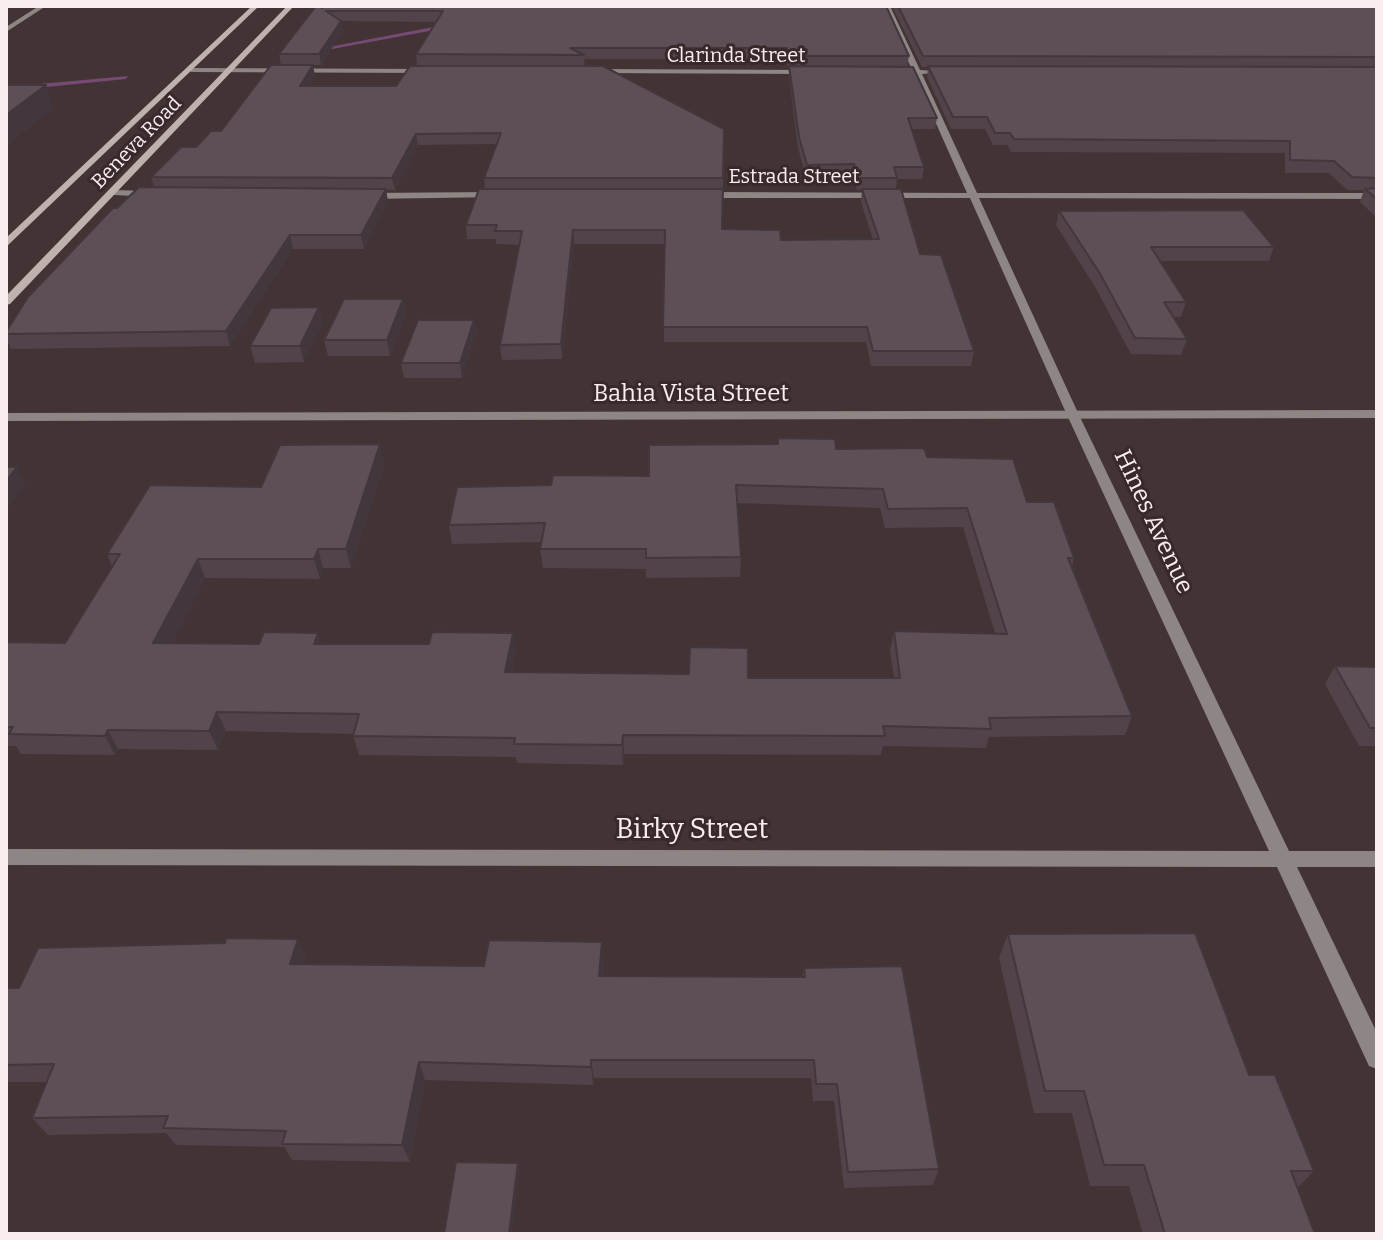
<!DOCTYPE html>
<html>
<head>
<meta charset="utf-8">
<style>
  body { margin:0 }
  #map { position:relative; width:1383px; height:1240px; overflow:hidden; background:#443335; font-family:Bitter,serif }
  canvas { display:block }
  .frame { position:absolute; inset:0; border:8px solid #f9eeef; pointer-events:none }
</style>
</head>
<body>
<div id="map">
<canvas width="1383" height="1240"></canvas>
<div class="frame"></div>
</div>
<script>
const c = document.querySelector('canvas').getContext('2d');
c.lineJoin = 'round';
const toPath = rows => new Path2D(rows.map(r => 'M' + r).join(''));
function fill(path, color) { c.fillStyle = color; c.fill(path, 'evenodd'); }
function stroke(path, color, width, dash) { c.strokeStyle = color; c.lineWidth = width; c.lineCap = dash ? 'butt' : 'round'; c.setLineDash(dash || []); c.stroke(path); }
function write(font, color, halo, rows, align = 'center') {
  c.font = font + ' Bitter,serif'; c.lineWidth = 6; c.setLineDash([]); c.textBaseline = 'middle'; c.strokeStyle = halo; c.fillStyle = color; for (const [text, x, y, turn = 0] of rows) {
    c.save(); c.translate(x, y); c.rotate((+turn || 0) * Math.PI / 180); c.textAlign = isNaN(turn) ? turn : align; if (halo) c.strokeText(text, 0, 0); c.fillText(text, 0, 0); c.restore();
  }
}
const stream = toPath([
  [449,24,451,27,316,52,313,50,449,24],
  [128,76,126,79,6,91,6,87,128,76]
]);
const minor = toPath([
  [39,6,46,6,6,32,6,27,39,6],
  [884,6,890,6,920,70,951,72,922,74,977,193,1377,193,1377,199,979,198,1079,415,1289,851,1377,851,1377,867,1297,867,1377,1033,1377,1069,1369,1066,1277,867,6,865,6,849,1269,851,1067,415,970,198,703,198,698,195,703,192,967,193,914,74,891,72,912,70,884,6],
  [188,68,427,69,431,71,427,73,191,72,188,68],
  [588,69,811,70,815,72,811,74,591,73,588,69],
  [112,190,151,191,156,194,151,197,115,195,112,194,112,190],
  [495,192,500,195,498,197,367,199,362,196,367,193,495,192]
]);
const tertiary = toPath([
  [1377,410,1377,418,6,421,6,413,1377,410]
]);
const secondary = toPath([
  [252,6,259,6,6,247,6,238,252,6],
  [287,6,294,6,10,304,6,305,6,296,287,6]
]);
const wall = toPath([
  [886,6,909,56,907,67,937,118,935,129,912,129,924,167,922,179,897,179,896,189,920,254,974,351,971,366,871,366,866,342,664,342,664,244,574,244,562,359,502,360,500,345,520,245,496,244,496,239,467,239,466,225,485,189,484,178,497,144,418,145,395,190,386,190,388,202,364,249,293,249,230,346,11,349,6,338,6,332,117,208,154,187,151,177,221,131,315,75,308,86,724,129,722,229,781,240,873,240,861,202,862,190,857,190,853,176,806,177,798,148,789,77,789,67,788,67,786,59,584,59,585,66,417,66,416,54,437,22,341,21,343,31,321,65,281,65,279,54,322,8],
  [892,6,1377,6,1377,218,1360,202,1364,190,1347,190,1329,173,1285,173,1285,153,1011,152,1007,145,993,145,985,129,951,129,927,77,928,67,922,67],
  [1059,211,1274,247,1269,261,1160,261,1186,302,1181,317,1173,317,1187,339,1181,355,1131,354,1095,287,1056,225],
  [403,299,406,315,390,356,328,356,324,340],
  [474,320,477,334,462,378,404,378,401,363],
  [323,323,304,362,255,363,250,346],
  [836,449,927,457,1027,502,1074,558,1072,566,1132,716,1125,735,989,737,986,748,883,746,881,755,624,754,623,765,517,763,516,757,359,755,353,736,353,734,226,731,218,750,118,749,115,755,21,754,16,746,6,746,6,642,65,643,112,566,107,554,261,487,385,463,351,568,323,568,320,579,205,578,172,643,429,644,513,633,516,652,512,672,748,678,894,678,890,651,894,631,995,633,963,527,885,528,880,508,737,503,741,557,740,577,646,578,646,569,543,568,540,549,541,542,452,544,449,525,551,485,649,476],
  [1335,666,1377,667,1377,746,1359,746,1325,684],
  [1008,934,1249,1075,1314,1171,1297,1188,1315,1234,1143,1234,1129,1186,1090,1186,1072,1113,1034,1113,999,958],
  [298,939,306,957,304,964,484,966,604,960,603,976,802,977,804,968,939,1169,933,1185,844,1188,834,1101,813,1101,811,1078,594,1078,593,1085,425,1080,410,1162,292,1160,284,1147,176,1145,166,1133,48,1135,32,1118,47,1082,6,1082,6,988,19,988,225,943]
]);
const shadedWall = toPath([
  [341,21,343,31,321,65,319,54],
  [313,65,315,75,302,96,300,86],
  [46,85,54,108,6,147,6,115],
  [416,134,418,145,395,190,392,178],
  [386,189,388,202,364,249,361,235],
  [573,230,574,244,562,359,561,344],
  [290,235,293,249,230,346,226,331],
  [403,299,406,315,390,356,387,340],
  [319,307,323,323,304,362,300,346],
  [474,320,477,334,462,378,460,363],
  [380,444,385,463,351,568,346,549],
  [17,467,26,484,6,511,6,481],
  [318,549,323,568,320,579,314,559],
  [198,559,205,578,162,663,153,643],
  [318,633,324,653,314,644],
  [513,633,516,652,509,691,505,672],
  [217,712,226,731,218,750,209,731],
  [108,730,118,749,115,755,105,736],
  [623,735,624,754,623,765,622,745],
  [298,939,306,957,299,983,290,964],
  [602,942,604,960,601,994,599,976],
  [591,1060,594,1078,593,1085,591,1067],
  [419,1062,425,1080,410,1162,402,1145],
  [518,1163,520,1171,512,1234,509,1234]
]);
const building = toPath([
  [316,6,319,6,322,8,324,6,886,6,909,56,788,56,787,48,570,48,584,55,416,54,443,11,326,11,341,21,319,54,279,54,316,6],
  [898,6,1377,6,1377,57,923,56,898,6],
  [271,65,313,65,300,86,396,86,410,66,603,66,724,129,723,178,484,178,501,133,416,134,392,178,151,177,181,147,196,147,211,131,221,131,271,65],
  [789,66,913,67,937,118,908,118,924,167,894,167,897,178,858,178,854,164,807,165,799,137,789,66],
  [928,66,1377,67,1377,178,1352,177,1334,161,1290,160,1290,141,1014,139,1010,133,995,133,987,117,953,117,928,66],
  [6,85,46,85,6,115,6,85],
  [139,187,386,189,361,235,290,235,226,331,6,334,6,332,28,297,113,208,117,208,139,187],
  [1377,188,1377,199,1365,189,1377,188],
  [479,189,723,189,722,229,780,230,781,240,879,239,862,189,901,189,920,254,941,255,974,351,873,351,867,327,663,327,665,230,573,230,561,344,500,345,522,231,495,231,497,225,466,225,479,189],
  [1243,210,1274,247,1151,247,1186,302,1164,302,1187,339,1135,338,1099,272,1059,211,1243,210],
  [344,299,403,299,387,340,324,340,344,299],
  [319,307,300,346,250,346,271,308,319,307],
  [418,320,474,320,460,363,401,363,418,320],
  [778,438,835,439,836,449,924,448,927,457,1013,459,1027,502,1054,502,1074,558,1068,558,1132,716,989,718,991,729,883,726,885,736,623,735,622,745,514,744,515,738,353,736,359,714,217,712,209,731,108,730,105,736,9,734,13,727,6,727,6,642,65,643,120,554,107,554,150,485,261,487,280,445,380,444,346,549,318,549,314,559,198,559,153,643,259,644,264,632,318,633,314,644,429,644,432,632,513,633,505,672,689,674,690,647,748,648,748,678,900,678,894,631,1007,634,967,508,888,509,883,489,736,485,741,557,646,558,646,549,540,549,545,523,449,525,457,487,551,485,553,475,649,476,649,445,778,444,778,438],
  [6,467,17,467,6,481,6,467],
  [1335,666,1377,667,1377,728,1370,728,1335,666],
  [1195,933,1249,1075,1275,1075,1314,1171,1291,1171,1315,1234,1165,1234,1144,1165,1104,1165,1084,1091,1045,1091,1008,934,1195,933],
  [226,938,298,939,290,964,484,966,489,940,602,942,599,976,805,977,804,968,902,966,939,1169,848,1172,837,1084,816,1084,814,1060,591,1060,591,1067,419,1062,402,1145,282,1144,286,1131,163,1128,168,1116,32,1118,54,1064,6,1065,6,988,19,988,38,948,225,943,226,938],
  [456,1162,518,1163,509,1234,444,1234,456,1162]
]);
const farStreetnames = [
  ["Clarinda Street",736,56],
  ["Beneva Road",137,143,-46],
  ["Estrada Street",794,177]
];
const streetNames = [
  ["Bahia Vista Street",691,394],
  ["Hines Avenue",1153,522,65]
];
const nearStreetnames = [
  ["Birky Street",692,830]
];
fill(stream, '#754a73');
fill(minor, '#8e8684');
fill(tertiary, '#8e8684');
fill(secondary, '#bfb1ae');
fill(wall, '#514349');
fill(shadedWall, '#42373c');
fill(building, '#5e4e55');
stroke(building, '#42373c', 2);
write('20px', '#f9eeef', '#39292b', farStreetnames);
write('24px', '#f9eeef', '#39292b', streetNames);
write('28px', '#f9eeef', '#39292b', nearStreetnames);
</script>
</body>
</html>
